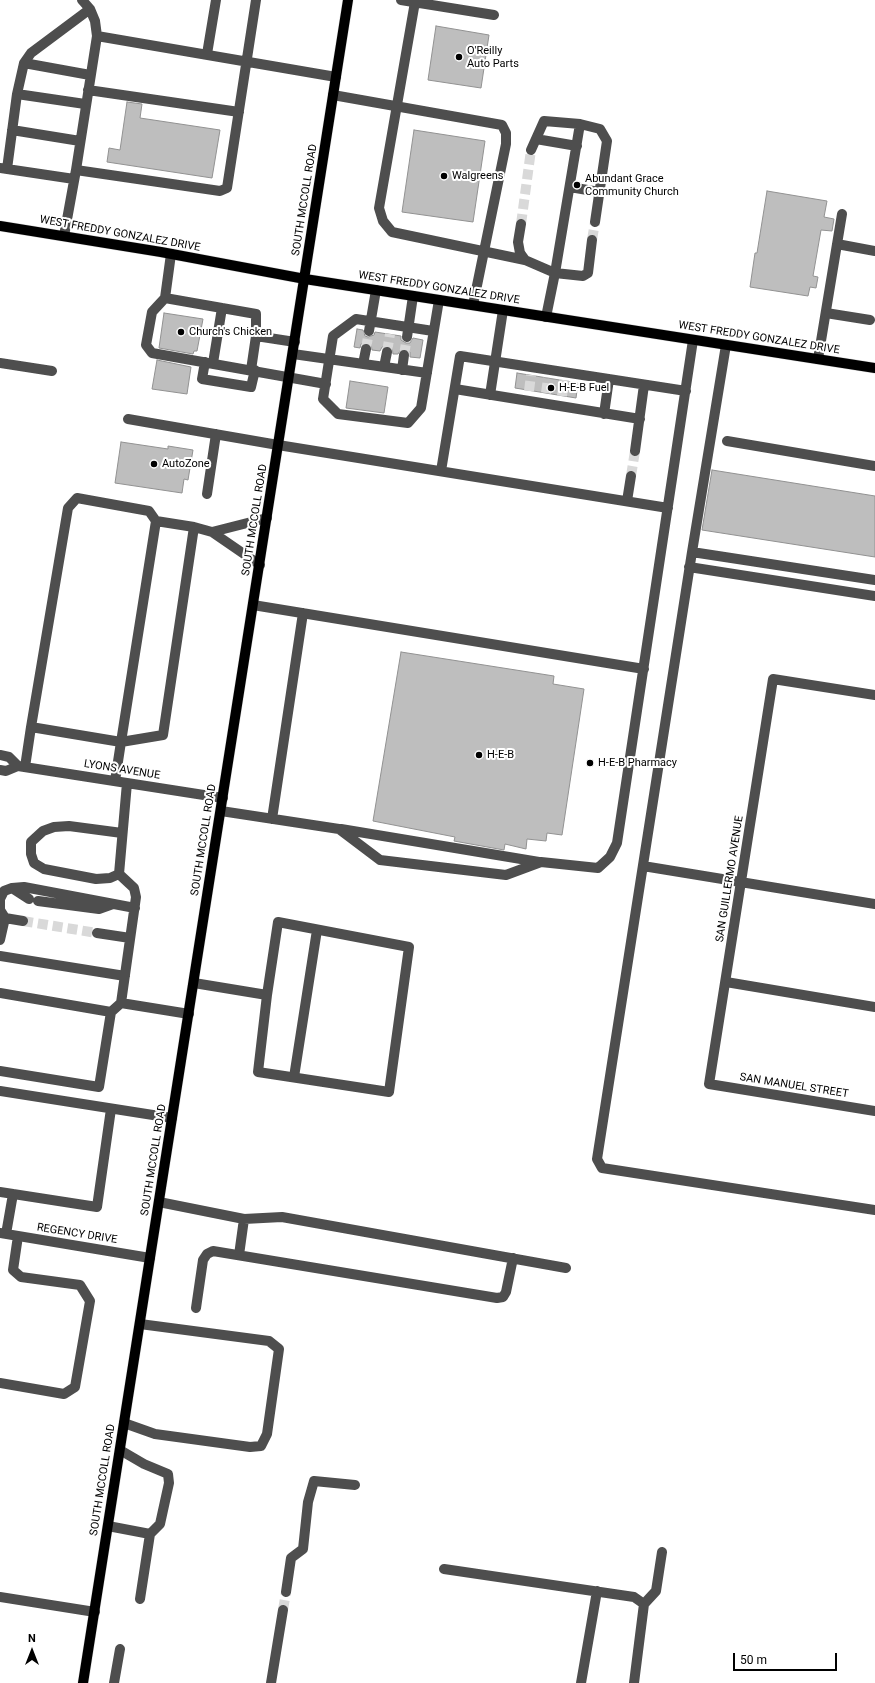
<!DOCTYPE html>
<html>
<head>
<meta charset="utf-8">
<style>
  body { margin:0 }
  #map { position:relative; width:875px; height:1683px; overflow:hidden; background:#fff; font-family:Roboto,sans-serif }
  canvas { display:block }
  .north { position:absolute; left:12px; top:1631px; width:40px; height:40px; -webkit-text-stroke:3px #fff; paint-order:stroke; rotate:0deg; font-size:11px; font-weight:700; line-height:16px; text-align:center; color:#000 }
  .north::after { content:''; display:block; margin:auto; width:14px; height:18px; background:#000; clip-path:polygon(50% 0,100% 100%,50% 72%,0 100%) }
  .scale { position:absolute; left:733px; top:1653px; width:104px; height:18px; box-sizing:border-box; border:2px solid #000; border-top:0; padding-left:5px; font-size:12px; line-height:14px; white-space:nowrap; color:#000; -webkit-text-stroke:3px #fff; paint-order:stroke }
</style>
</head>
<body>
<div id="map">
<canvas width="875" height="1683"></canvas>
<div class="north">N</div>
<div class="scale">50 m</div>
</div>
<script>
const c = document.querySelector('canvas').getContext('2d');
c.lineJoin = 'round';
function fill(path, color) { c.fillStyle = color; c.fill(path, 'evenodd'); }
const toPath = rows => new Path2D(rows.map(r => 'M' + r).join(''));
function stroke(path, color, width, dash) { c.strokeStyle = color; c.lineWidth = width; c.lineCap = dash ? 'butt' : 'round'; c.setLineDash(dash || []); c.stroke(path); }
function write(font, color, halo, rows, align = 'center') {
  c.font = font + ' Roboto,sans-serif'; c.lineWidth = 4; c.setLineDash([]); c.textBaseline = 'middle'; c.strokeStyle = halo; c.fillStyle = color; for (const [text, x, y, turn = 0] of rows) {
    c.save(); c.translate(x, y); c.rotate((+turn || 0) * Math.PI / 180); c.textAlign = isNaN(turn) ? turn : align; if (halo) c.strokeText(text, 0, 0); c.fillText(text, 0, 0); c.restore();
  }
}
const building = toPath([
  [436,26,489,35,481,88,428,80,436,26],
  [127,102,142,104,140,118,220,130,212,178,107,162,109,148,120,150,127,102],
  [414,130,485,141,473,222,402,212,414,130],
  [767,191,827,201,824,217,834,219,832,231,821,230,813,276,818,277,816,288,810,287,808,296,750,287,755,253,757,253,767,191],
  [164,313,203,319,197,351,194,351,193,354,159,348,164,313],
  [357,329,363,330,365,336,368,337,374,335,375,332,401,336,401,340,406,343,410,343,413,338,423,340,420,358,410,357,410,352,405,349,401,349,398,354,393,354,392,347,388,346,382,347,380,351,372,350,371,344,367,343,361,344,360,348,354,347,357,329],
  [157,360,191,367,187,394,152,389,157,360],
  [517,373,578,383,576,398,515,388,517,373],
  [350,381,388,387,384,413,346,408,350,381],
  [121,442,168,449,168,446,193,450,188,480,184,479,182,493,115,483,121,442],
  [712,470,875,496,875,557,702,530,712,470],
  [401,652,554,676,553,684,584,689,562,835,547,833,546,841,527,839,526,849,505,844,504,850,454,841,455,837,373,821,401,652]
]);
const minorTunnel = toPath([
  [521,224,531,150],
  [592,240,595,222],
  [366,349,369,331],
  [387,352,390,334],
  [404,355,407,337],
  [529,391,531,375],
  [546,393,548,378],
  [562,396,564,380],
  [631,476,635,451],
  [23,921,97,933],
  [283,1610,286,1592]
]);
const minor = toPath([
  [82,0,90,9],
  [401,0,494,15],
  [415,2,379,208,383,221,392,232,525,260,555,273,580,124],
  [207,54,216,0],
  [24,63,90,75],
  [88,90,239,112],
  [17,94,85,104],
  [333,95,502,125,506,133,506,144,473,305],
  [12,130,80,141],
  [536,139,577,146],
  [531,150,544,121,580,124,600,129,607,141,595,222],
  [0,168,74,179],
  [7,169,17,94,24,63,31,53,90,9,95,21,97,36,336,77],
  [76,170,97,36],
  [570,187,599,192],
  [521,224,518,242,520,253,525,260],
  [64,236,76,170,220,191,227,188,256,0],
  [837,244,875,251],
  [165,298,171,254],
  [826,313,870,320],
  [546,317,555,273,583,276,588,273,592,240],
  [369,331,376,290],
  [433,331,356,319,333,336,323,399,338,414,408,423,421,408,439,300],
  [407,337,413,296],
  [295,342,256,336,256,314,165,298,152,312,146,345,152,353,326,384],
  [726,345,692,552,875,580],
  [293,354,427,373],
  [818,359,842,214],
  [205,362,202,379,251,387,255,370],
  [0,363,52,371],
  [213,363,222,308],
  [363,364,366,349],
  [384,367,387,352],
  [251,370,256,336],
  [402,370,404,355],
  [455,389,640,419],
  [490,395,503,310],
  [604,414,609,379],
  [128,419,278,445,668,508],
  [727,441,875,466],
  [635,451,644,385],
  [441,471,460,356,686,391],
  [207,494,216,434],
  [627,501,631,476],
  [212,532,267,518],
  [692,552,597,1159,602,1168,875,1210],
  [689,567,875,596],
  [253,605,644,669],
  [875,695,773,679,709,1084,875,1111],
  [31,727,68,508,77,498,149,511,156,521,194,527],
  [0,755,9,757,18,766],
  [25,767,31,727,121,742,156,521],
  [0,770,6,771,18,766,223,798],
  [115,781,121,742,163,735,194,527,212,532,260,565],
  [221,811,339,829,380,860,506,875,541,862,598,868,610,857,617,843,693,340],
  [272,819,303,613],
  [341,829,539,862],
  [643,866,875,904],
  [119,874,134,888,136,897,121,1003,189,1014],
  [119,874,110,878,96,879,44,869,34,863,31,854,31,842,43,831,54,827,69,826,122,833],
  [119,874,127,783],
  [12,888,29,899],
  [38,901,99,909,113,904],
  [5,918,23,921],
  [97,933,130,938],
  [0,940,5,918,0,910,0,899,4,891,12,888,24,887,135,908],
  [0,956,125,976],
  [726,982,875,1007],
  [194,983,267,995,258,1072,389,1092,409,947,278,922,267,995],
  [0,993,111,1012],
  [0,1071,99,1087,111,1012,121,1003],
  [294,1077,317,930],
  [0,1091,172,1118],
  [0,1192,97,1207,111,1109],
  [159,1202,244,1219,282,1217,566,1268],
  [0,1233,150,1258],
  [6,1234,13,1194],
  [239,1255,244,1219],
  [196,1308,203,1260,207,1254,213,1251,497,1298,503,1297,506,1292,513,1258],
  [0,1383,64,1394,75,1387,90,1301,80,1285,21,1277,13,1270,18,1236],
  [124,1423,155,1434,250,1447,261,1446,267,1434,279,1349,269,1341,140,1324],
  [120,1450,144,1464,168,1474,169,1483,160,1524,150,1534,140,1599],
  [108,1526,150,1534],
  [444,1569,634,1597,644,1604,634,1683],
  [286,1592,291,1558,303,1549,308,1502,314,1481,355,1485],
  [0,1597,95,1612],
  [644,1604,656,1591,662,1552],
  [114,1683,120,1649],
  [271,1683,283,1610],
  [581,1683,597,1591]
]);
const major = toPath([
  [0,226,161,252,305,279,875,368],
  [83,1683,348,0]
]);
const markers = [
  [459,57,4,"#000"],
  [444,176,4,"#000"],
  [577,185,4,"#000"],
  [181,332,4,"#000"],
  [551,388,4,"#000"],
  [154,464,4,"#000"],
  [479,755,4,"#000"],
  [590,763,4,"#000"]
];
const poiNames = [
  ["O'Reilly",467,51],
  ["Auto Parts",467,64],
  ["Walgreens",452,176],
  ["Abundant Grace",585,179],
  ["Community Church",585,192],
  ["Church's Chicken",189,332],
  ["H-E-B Fuel",559,388],
  ["AutoZone",162,464],
  ["H-E-B",487,755],
  ["H-E-B Pharmacy",598,763]
];
const streetNames = [
  ["SOUTH MCCOLL ROAD",305,200,-81],
  ["WEST FREDDY GONZALEZ DRIVE",120,234,10],
  ["WEST FREDDY GONZALEZ DRIVE",439,288,9],
  ["WEST FREDDY GONZALEZ DRIVE",759,338,9],
  ["SOUTH MCCOLL ROAD",255,520,-81],
  ["LYONS AVENUE",122,770,9],
  ["SOUTH MCCOLL ROAD",204,840,-81],
  ["SAN GUILLERMO AVENUE",730,879,-81],
  ["SAN MANUEL STREET",794,1086,9],
  ["SOUTH MCCOLL ROAD",154,1160,-81],
  ["REGENCY DRIVE",77,1234,9],
  ["SOUTH MCCOLL ROAD",103,1480,-81]
];
fill(building, '#bebebe');
stroke(building, '#929292', 1);
stroke(minorTunnel, '#d9d9d9', 10, [10, 5]);
stroke(major, '#dbdbdb', 11);
stroke(minor, '#4e4e4e', 10);
stroke(major, '#000', 10);
for (const [x, y, r, color] of markers) { const dot = new Path2D(); dot.arc(x, y, r, 0, 2 * Math.PI); c.fillStyle = color; c.fill(dot); stroke(dot, '#fff', 1.5); }
write('11px', '#000', '#fff', poiNames, 'left');
write('11px', '#000', '#fff', streetNames);
</script>
</body>
</html>
